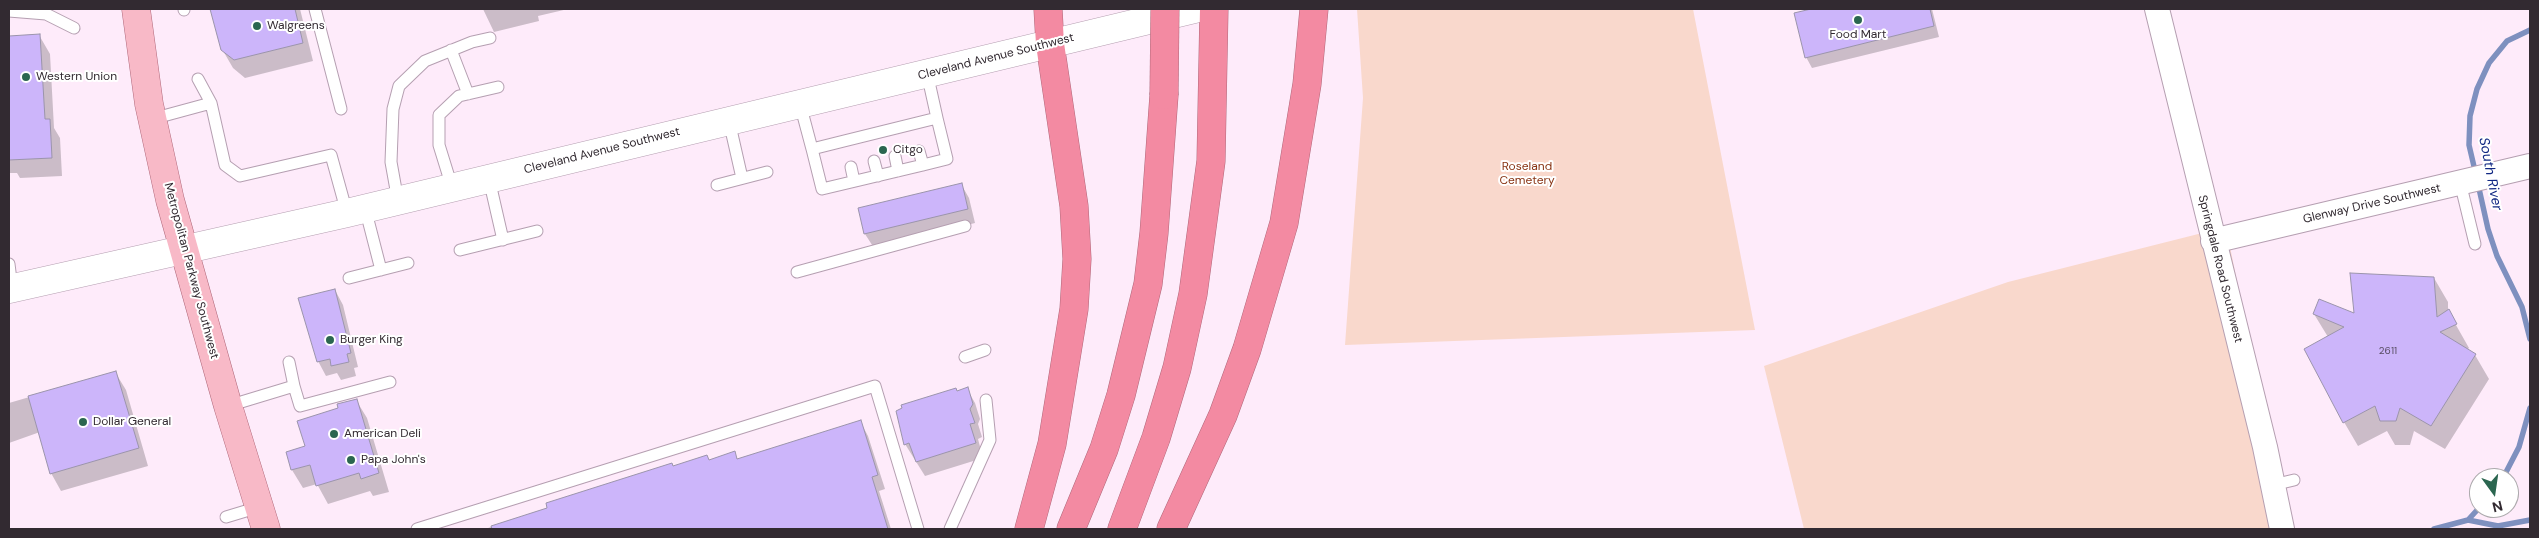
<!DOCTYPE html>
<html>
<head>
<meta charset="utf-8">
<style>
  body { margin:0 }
  #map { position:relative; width:2539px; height:538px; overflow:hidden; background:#feebfa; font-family:"DM Sans",sans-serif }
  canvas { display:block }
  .frame { position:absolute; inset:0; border:10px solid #322a31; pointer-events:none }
  .north { position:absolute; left:2469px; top:468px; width:50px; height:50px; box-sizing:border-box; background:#fff; border:1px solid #adaaad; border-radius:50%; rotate:166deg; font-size:14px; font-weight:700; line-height:20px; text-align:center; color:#322a31 }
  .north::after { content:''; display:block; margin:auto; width:18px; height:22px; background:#2b6650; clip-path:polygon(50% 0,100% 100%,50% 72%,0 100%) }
</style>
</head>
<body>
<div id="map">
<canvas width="2539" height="538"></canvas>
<div class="frame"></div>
<div class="north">N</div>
</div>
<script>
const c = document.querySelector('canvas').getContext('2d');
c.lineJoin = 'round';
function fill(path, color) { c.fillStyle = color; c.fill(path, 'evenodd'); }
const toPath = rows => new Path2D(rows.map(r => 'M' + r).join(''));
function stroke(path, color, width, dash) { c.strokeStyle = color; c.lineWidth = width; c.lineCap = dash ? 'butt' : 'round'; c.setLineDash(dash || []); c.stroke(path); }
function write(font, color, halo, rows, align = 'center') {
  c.font = font + ' "DM Sans",sans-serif'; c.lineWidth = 4; c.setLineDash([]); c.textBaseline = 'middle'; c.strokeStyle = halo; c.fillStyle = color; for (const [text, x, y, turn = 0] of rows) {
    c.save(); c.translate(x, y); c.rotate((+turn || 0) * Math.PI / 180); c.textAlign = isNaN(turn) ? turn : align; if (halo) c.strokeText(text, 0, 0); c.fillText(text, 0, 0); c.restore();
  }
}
const green = toPath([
  [1357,9,1693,9,1755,330,1345,345,1363,98],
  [2226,227,2271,449,2291,529,1804,529,1764,366,2008,282]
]);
const shadow = toPath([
  [212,9,300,9,313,61,245,78,233,68,222,49],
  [483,9,568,9,538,16,539,21,494,32],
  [1813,9,1932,9,1939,37,1812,68,1806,57,1796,14],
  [39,35,50,54,54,128,60,138,62,176,20,178,17,173,9,173,9,37],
  [961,184,969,198,975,223,874,248,865,234,859,209],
  [2434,278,2448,302,2448,311,2469,348,2467,350,2475,355,2489,379,2445,449,2414,431,2410,445,2395,445,2387,431,2358,446,2344,422,2328,337,2314,314,2355,315],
  [335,290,343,305,358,367,354,368,356,376,341,380,337,373,326,376,318,361],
  [115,372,126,390,148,466,61,491,51,473,40,432,9,443,9,403],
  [967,389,975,403,980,419,978,424,982,437,978,439,983,458,925,476,905,444,957,392],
  [356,400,367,418,389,492,373,496,370,491,328,504,317,484,303,488,292,470,287,453,306,447,340,409],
  [860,421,868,436,885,489,879,491,891,529,485,529,673,467,709,461,734,453,738,460]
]);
const stream = toPath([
  [2476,175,2469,145,2470,116,2477,89,2489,63,2507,41,2530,30],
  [2478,184,2488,229,2497,256,2522,307,2530,339],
  [2503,478,2519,447,2530,408],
  [2468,520,2498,526,2530,520],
  [2434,529,2468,520,2479,508]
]);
const building = toPath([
  [210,9,295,9,303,43,234,60,221,50,210,9],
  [1811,9,1930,9,1934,26,1805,58,1794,13,1811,9],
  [40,34,45,119,50,119,52,158,9,160,9,36,40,34],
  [962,183,968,209,864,234,858,208,962,183],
  [2350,273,2434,277,2437,317,2449,309,2457,324,2440,332,2476,354,2431,426,2400,408,2396,421,2380,421,2375,406,2343,423,2304,349,2344,327,2313,314,2319,299,2354,313,2350,273],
  [335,289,351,353,347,354,349,362,331,366,330,359,317,362,298,298,335,289],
  [116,371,139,448,50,474,28,396,116,371],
  [968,387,973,404,970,409,975,423,970,424,976,443,916,462,909,443,904,445,896,411,902,408,901,405,956,388,957,391,968,387],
  [357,399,379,473,361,479,359,473,316,486,310,465,291,470,286,452,305,446,297,421,338,408,337,404,357,399],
  [861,420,878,475,872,477,888,529,492,529,491,526,547,508,546,503,672,463,673,466,707,455,709,460,735,451,737,459,861,420]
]);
const service = toPath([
  [184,9,184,10],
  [315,9,341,109],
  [9,11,46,14,74,28],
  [451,50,468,94],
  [198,79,211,103,225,165,240,176,331,155,347,213],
  [800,104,812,149,844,141,937,118,927,73],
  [152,119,211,103],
  [729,121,742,178],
  [812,149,822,189,923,165,947,159,937,118],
  [919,151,923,165],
  [895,156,898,171],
  [874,161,878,176],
  [851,167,854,181],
  [489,179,503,240],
  [2460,182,2475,244],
  [717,185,767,172],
  [452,187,439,145,439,115,459,96,498,87],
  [398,201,391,162,393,109,399,86,425,61,472,42,490,38],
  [365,208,381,270],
  [460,250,537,231],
  [9,264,12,288],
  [797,272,965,226],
  [349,278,408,263],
  [965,357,985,350],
  [289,362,294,386],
  [228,406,294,386,300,406,390,382],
  [2273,485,2294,480],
  [226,517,259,507],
  [417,529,875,386,918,529],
  [950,529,990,440,986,400]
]);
const minor = toPath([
  [2157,9,2265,447,2282,529],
  [2213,241,2530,166]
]);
const secondary = toPath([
  [9,289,347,213,1195,9]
]);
const primary = toPath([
  [136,9,149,104,170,200,228,406,266,529]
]);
const motorway = toPath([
  [1029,529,1052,444,1074,309,1077,259,1074,206,1050,44,1048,9],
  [1071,529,1104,449,1121,395,1148,284,1154,233,1164,95],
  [1122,529,1156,438,1177,368,1193,294,1211,161,1214,9],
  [1171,529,1223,415,1247,349,1284,223,1307,84,1314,9]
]);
const motorwayBridge = toPath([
  [1164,95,1165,9]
]);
const markers = [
  [1858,20,5,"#2b6650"],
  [257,26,5,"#2b6650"],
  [26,77,5,"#2b6650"],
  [883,150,5,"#2b6650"],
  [330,340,5,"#2b6650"],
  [83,422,5,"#2b6650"],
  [334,434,5,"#2b6650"],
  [351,460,5,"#2b6650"]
];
const numberNames = [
  ["2611",2388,351]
];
const poiNames = [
  ["Walgreens",267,26],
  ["Food Mart",1858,35,"center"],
  ["Western Union",36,77],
  ["Citgo",893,150],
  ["Burger King",340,340],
  ["Dollar General",93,422],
  ["American Deli",344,434],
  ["Papa John's",361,460]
];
const streetNames = [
  ["Cleveland Avenue Southwest",996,57,-14],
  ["Cleveland Avenue Southwest",602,151,-14],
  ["Glenway Drive Southwest",2372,204,-13],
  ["Springdale Road Southwest",2220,269,76],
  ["Metropolitan Parkway Southwest",191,271,75]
];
const parkNames = [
  ["Roseland",1527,167],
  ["Cemetery",1527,181]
];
const waterNames = [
  ["South River",2490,174,79]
];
fill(green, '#f9d8cc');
fill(shadow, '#0003');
stroke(stream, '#7e90bf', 5.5);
fill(building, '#ccb5fa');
stroke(building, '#9b94ab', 1);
stroke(service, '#b59fb1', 13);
stroke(minor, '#b59fb1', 26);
stroke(secondary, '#b59fb1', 29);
stroke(primary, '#af687a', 29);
stroke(motorway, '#af687a', 29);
stroke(service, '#fff', 11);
stroke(minor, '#fff', 24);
stroke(secondary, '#fff', 28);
stroke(primary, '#f8b9c7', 28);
stroke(motorway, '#f38aa2', 28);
stroke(motorwayBridge, '#af687a', 29, []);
stroke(motorwayBridge, '#f38aa2', 28);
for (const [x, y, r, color] of markers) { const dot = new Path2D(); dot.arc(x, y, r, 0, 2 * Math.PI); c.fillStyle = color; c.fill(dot); stroke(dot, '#fff', 2); }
write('10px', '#584d63', null, numberNames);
write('12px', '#322a31', '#fff', poiNames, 'left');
write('12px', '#322a31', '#fff', streetNames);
write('12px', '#883414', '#fff', parkNames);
write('italic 14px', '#112883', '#fff', waterNames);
</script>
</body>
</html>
